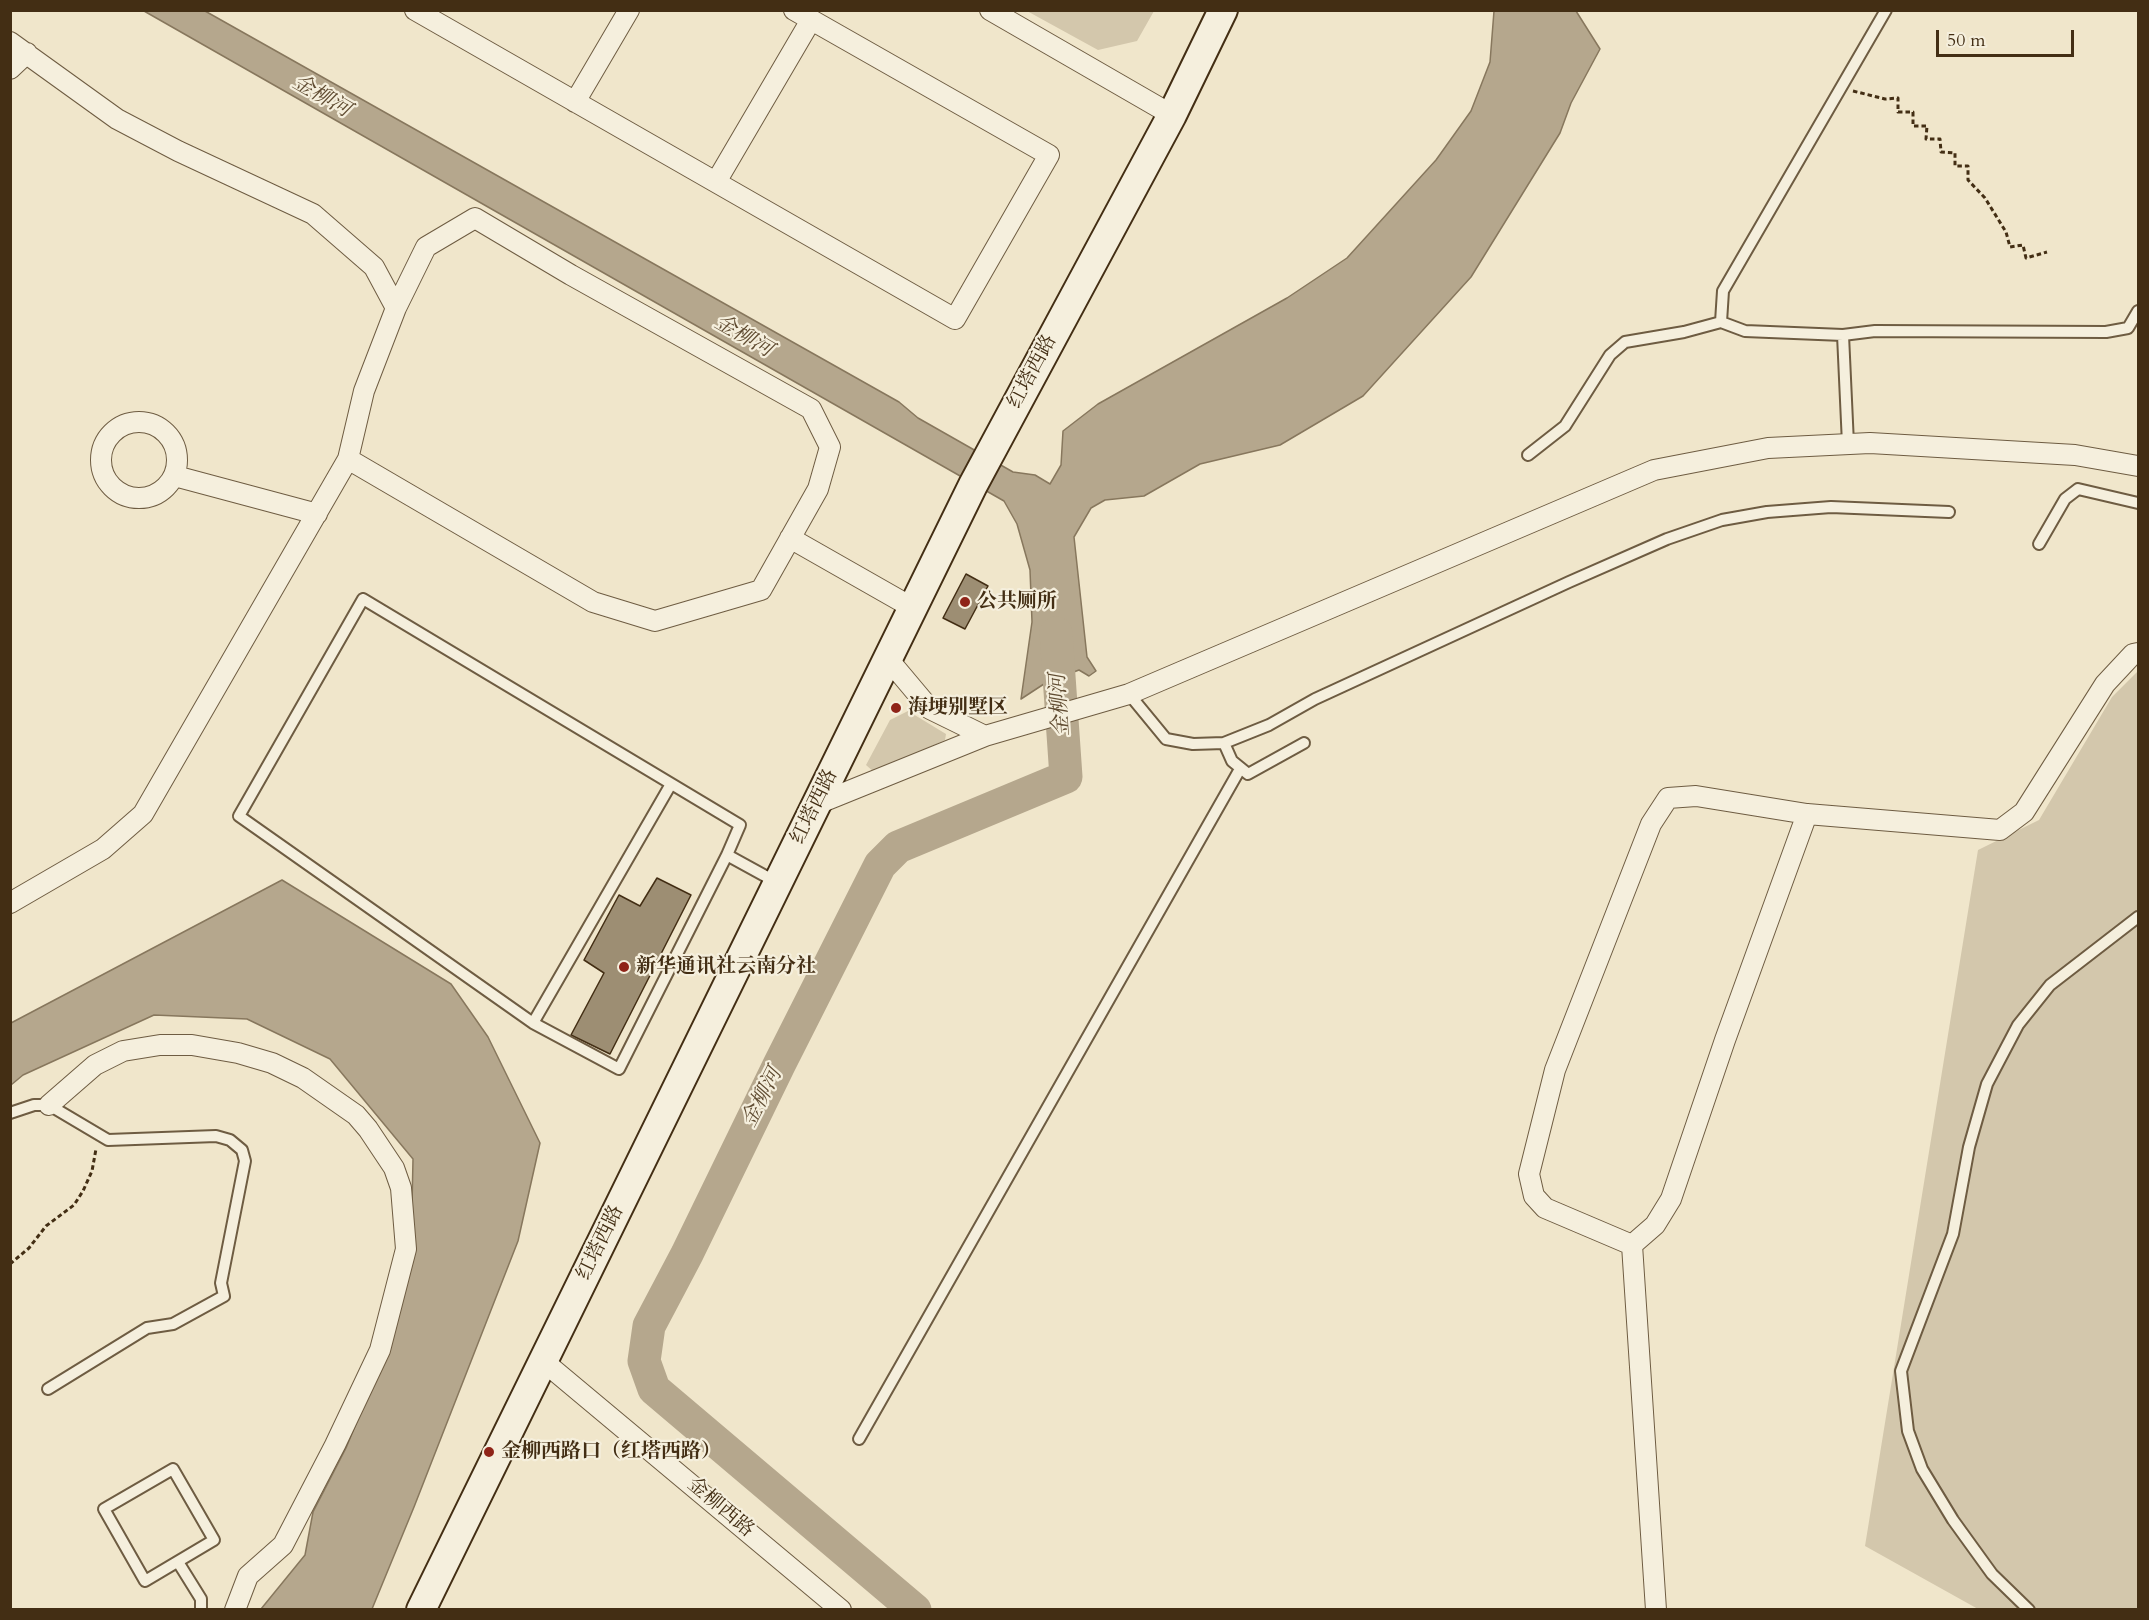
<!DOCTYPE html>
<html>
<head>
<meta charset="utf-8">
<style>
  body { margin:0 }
  #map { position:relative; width:2149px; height:1620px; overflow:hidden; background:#f0e6cb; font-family:Cardo,serif }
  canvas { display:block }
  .frame { position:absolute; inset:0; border:12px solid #432e14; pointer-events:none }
  .scale { position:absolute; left:1936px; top:30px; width:138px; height:27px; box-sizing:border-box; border:3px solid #432e14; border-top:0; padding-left:8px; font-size:18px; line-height:21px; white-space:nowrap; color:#432e14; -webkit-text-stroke:4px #f5efdd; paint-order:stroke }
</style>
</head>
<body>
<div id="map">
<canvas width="2149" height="1620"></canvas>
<div class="frame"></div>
<div class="scale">50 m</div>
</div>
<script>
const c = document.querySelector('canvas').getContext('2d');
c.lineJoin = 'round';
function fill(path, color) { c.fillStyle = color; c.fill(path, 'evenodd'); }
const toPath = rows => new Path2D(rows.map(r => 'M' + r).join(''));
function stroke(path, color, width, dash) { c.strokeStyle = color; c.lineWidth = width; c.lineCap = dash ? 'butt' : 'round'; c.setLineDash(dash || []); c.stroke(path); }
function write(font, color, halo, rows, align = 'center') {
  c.font = font + ' Cardo,"Noto Serif SC",serif'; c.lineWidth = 4.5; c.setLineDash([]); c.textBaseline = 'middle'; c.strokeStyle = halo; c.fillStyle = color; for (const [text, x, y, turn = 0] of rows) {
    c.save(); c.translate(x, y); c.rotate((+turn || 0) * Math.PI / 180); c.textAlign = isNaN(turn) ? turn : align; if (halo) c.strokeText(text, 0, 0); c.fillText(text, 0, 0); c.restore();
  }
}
const green = toPath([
  [1027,11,1154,10,1154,11,1137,41,1098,50],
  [2138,671,2138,1609,1978,1609,1865,1546,1978,850,2039,820,2112,697],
  [908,711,946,734,945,740,875,773,866,765,890,720]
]);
const water = toPath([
  [144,11,205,11,899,402,918,418,1013,472,1035,475,1050,484,1061,465,1063,431,1098,404,1287,298,1347,258,1436,160,1471,111,1490,62,1494,11,1576,11,1600,49,1571,103,1560,133,1471,277,1363,396,1280,445,1200,464,1144,496,1105,500,1091,508,1074,537,1087,657,1096,671,1089,676,1079,670,1047,682,1021,699,1032,622,1030,570,1017,524,1004,501,144,11],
  [282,880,451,984,488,1037,540,1143,518,1241,414,1507,372,1609,261,1609,305,1555,313,1512,346,1448,387,1349,411,1252,413,1159,330,1059,247,1019,154,1015,23,1075,11,1085,11,1023,282,880]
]);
const river = toPath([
  [915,1610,654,1389,644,1361,649,1326,687,1254,779,1065,880,865,898,847,1066,777,1056,633]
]);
const building = toPath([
  [966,574,988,586,965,629,943,618,966,574],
  [657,878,691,895,610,1054,571,1035,604,973,584,960,619,895,640,906,657,878]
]);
const path = toPath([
  [1853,91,1885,99,1898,98,1898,112,1913,112,1913,126,1927,126,1926,139,1940,139,1941,152,1955,153,1955,166,1968,166,1968,180,1985,198,2006,232,2010,247,2023,245,2026,258,2047,252],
  [10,1264,29,1248,46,1226,74,1205,83,1191,92,1171,96,1149]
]);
const lane = toPath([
  [1721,322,1723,291,1886,10],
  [1843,335,1848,444],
  [1528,455,1565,426,1610,355,1625,342,1684,332,1721,322,1745,331,1843,335,1875,331,2106,332,2128,328,2138,311],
  [2039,544,2065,499,2078,489,2138,503],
  [363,599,740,825,727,855,619,1069,533,1023,239,816,363,599],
  [1129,694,1166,739,1193,744,1224,743,1269,725,1315,699,1569,582,1667,539,1722,520,1767,512,1831,507,1949,512],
  [1224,743,1232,761,1248,774,1304,743],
  [727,855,778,883],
  [533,1023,671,784],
  [10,1113,34,1105,49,1105,108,1140,216,1136,230,1140,242,1150,245,1161,221,1283,224,1296,173,1324,147,1328,48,1389],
  [859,1439,1240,769],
  [173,1469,214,1540,145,1581,104,1509,173,1469],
  [178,1562,201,1599,201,1610],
  [2029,1610,1992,1574,1953,1520,1922,1469,1908,1431,1901,1371,1953,1234,1969,1147,1987,1084,2018,1025,2050,985,2138,917]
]);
const street = toPath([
  [415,10,955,319,1049,155,794,10],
  [990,10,1172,115],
  [10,42,117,119,178,151,313,214,374,267,396,308,364,391,348,459,143,814,103,849,10,903],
  [10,69,27,53],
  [575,102,629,10],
  [716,182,811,20],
  '101 460a38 38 0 1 1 76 0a38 38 0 1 1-76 0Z',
  [348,459,593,602,655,621,761,590,818,489,830,447,811,409,571,275,475,218,426,247,396,308],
  [175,476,317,514],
  [790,538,913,608],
  [888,659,930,709,985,736],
  [817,804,985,736,1129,694,1654,470,1768,448,1870,443,2075,455,2138,466],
  [1807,814,1725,1040,1671,1199,1655,1225,1632,1245,1545,1208,1534,1196,1529,1174,1555,1070,1651,824,1668,798,1696,796,1807,814,2000,830,2024,812,2105,684,2133,654,2138,653],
  [49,1105,95,1065,123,1051,160,1045,192,1045,238,1053,272,1063,303,1078,356,1115,368,1129,394,1168,401,1188,406,1249,380,1350,335,1445,283,1545,248,1576,235,1610],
  [1632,1245,1656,1610],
  [543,1361,841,1610]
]);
const secondary = toPath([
  [421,1610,973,485,1172,115,1223,10]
]);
const markers = [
  [965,602,6,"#8f2418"],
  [896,708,6,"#8f2418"],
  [624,967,6,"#8f2418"],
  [489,1452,6,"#8f2418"]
];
const streetNames = [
  ["红塔西路",1033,372,-62],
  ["红塔西路",815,807,-64],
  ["红塔西路",601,1243,-64],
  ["金柳西路",720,1508,40]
];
const poiNames = [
  ["公共厕所",977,602],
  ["海埂别墅区",908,708],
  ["新华通讯社云南分社",636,967],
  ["金柳西路口（红塔西路）",501,1452]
];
const waterNames = [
  ["金柳河",321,97,30],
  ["金柳河",743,337,30],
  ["金柳河",1061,705,-94],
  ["金柳河",763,1098,-63]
];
fill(green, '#d3c7ac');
fill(water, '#b5a78d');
stroke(water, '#87775d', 1.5);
stroke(river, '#b5a78d', 33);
fill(building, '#9d8e73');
stroke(building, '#432e14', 1.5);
stroke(lane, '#6e5c42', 14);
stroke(street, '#6e5c42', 22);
stroke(secondary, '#432e14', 32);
stroke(path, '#432e14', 3, [4.5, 3]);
stroke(lane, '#f5efdd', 10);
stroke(street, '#f5efdd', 20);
stroke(secondary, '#f5efdd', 28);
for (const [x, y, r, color] of markers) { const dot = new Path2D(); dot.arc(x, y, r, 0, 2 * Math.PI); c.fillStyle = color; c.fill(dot); stroke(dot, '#f5efdd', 2); }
write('20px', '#432e14', '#f5efdd', streetNames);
write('bold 20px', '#432e14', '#f5efdd', poiNames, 'left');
write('italic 21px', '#604c32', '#f5efdd', waterNames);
</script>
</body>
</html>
